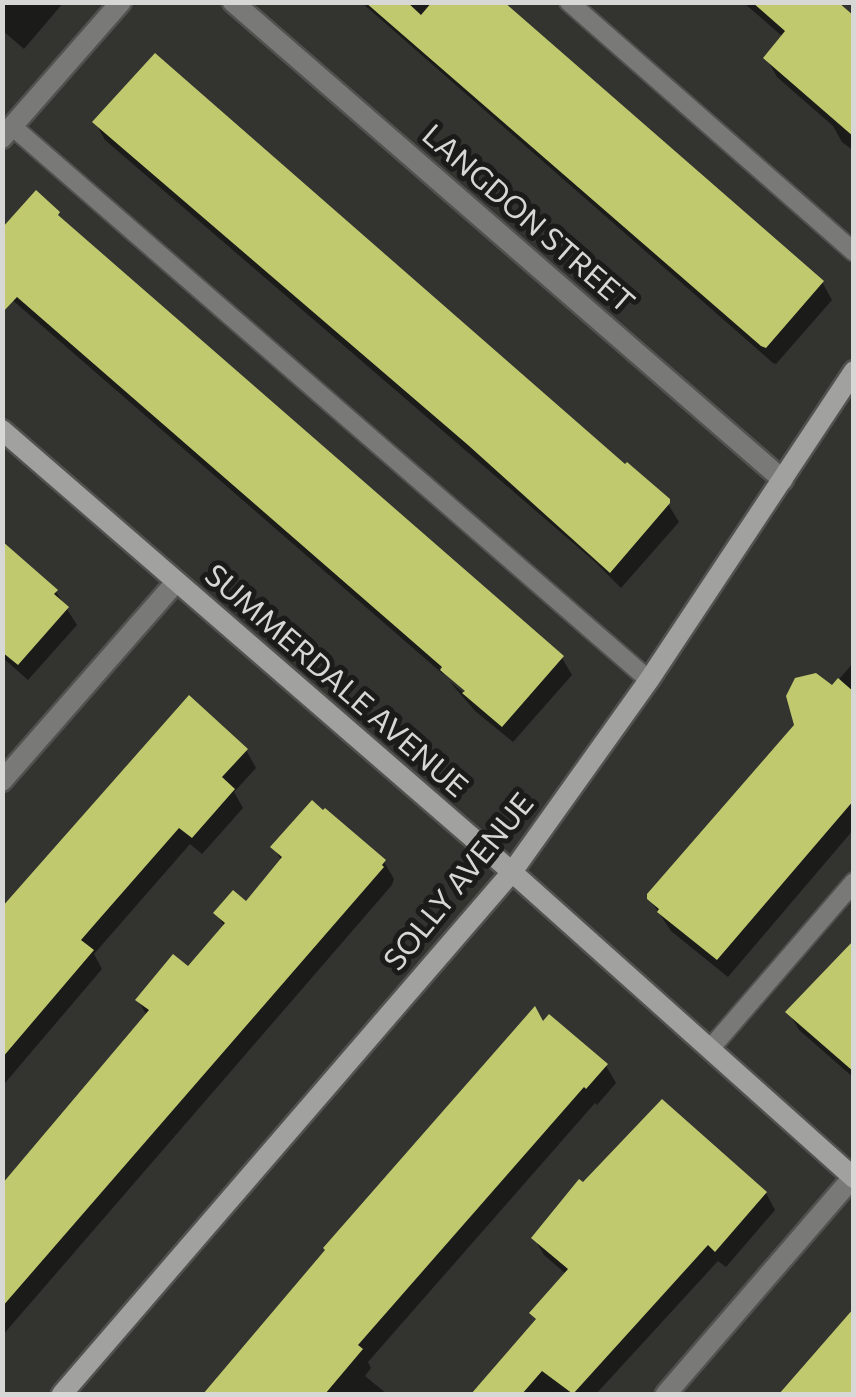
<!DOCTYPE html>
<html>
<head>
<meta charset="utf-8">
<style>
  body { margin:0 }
  #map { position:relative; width:856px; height:1397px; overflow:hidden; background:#333330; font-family:Commissioner,sans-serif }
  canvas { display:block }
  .frame { position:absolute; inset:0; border:5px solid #d7d8d6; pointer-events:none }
</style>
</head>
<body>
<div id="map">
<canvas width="856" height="1397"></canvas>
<div class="frame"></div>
</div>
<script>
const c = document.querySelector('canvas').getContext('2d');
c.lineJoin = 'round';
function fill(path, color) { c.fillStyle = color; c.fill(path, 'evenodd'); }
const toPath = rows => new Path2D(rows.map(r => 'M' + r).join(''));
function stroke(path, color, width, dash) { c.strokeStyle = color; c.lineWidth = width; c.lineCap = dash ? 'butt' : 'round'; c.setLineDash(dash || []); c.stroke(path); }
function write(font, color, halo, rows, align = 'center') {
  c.font = font + ' Commissioner,sans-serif'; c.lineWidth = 10; c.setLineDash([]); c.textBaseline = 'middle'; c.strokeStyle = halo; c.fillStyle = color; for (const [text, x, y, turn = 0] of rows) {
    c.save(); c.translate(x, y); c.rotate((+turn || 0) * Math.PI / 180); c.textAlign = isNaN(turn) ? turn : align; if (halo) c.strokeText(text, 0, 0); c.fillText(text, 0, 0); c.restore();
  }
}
const shadow = toPath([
  [2,2,64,2,24,49,2,30],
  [361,2,499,2,822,282,832,300,776,364,773,363],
  [743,2,834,2,854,21,854,151,842,142,833,126,777,77,766,58,783,37],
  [95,122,668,504,679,522,621,588,594,561,105,140],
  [58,214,64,224,562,658,572,675,513,742,475,711,449,681,473,700,476,697,439,666,444,675,2,291],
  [2,544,56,592,77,625,28,680,2,657],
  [854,662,854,829,728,977,671,931,649,898],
  [246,750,256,768,234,792,243,808,202,854,190,844,94,954,102,969,5,1083,2,910],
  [274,847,384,862,394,879,392,885,2,1336,2,1184,147,1016,138,1000,188,970,225,927,216,913,246,904,282,862],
  [854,944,854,1078,799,1030,789,1013],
  [543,1025,606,1066,616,1083,597,1105,595,1103,368,1362,371,1368,365,1376,387,1394,220,1394,214,1384],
  [766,1193,775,1210,726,1267,718,1261,596,1394,471,1394,537,1322,532,1313,566,1274,544,1255,534,1238]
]);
const building = toPath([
  [365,2,407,2,421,15,432,2,504,2,824,281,766,348,761,346],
  [752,2,838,2,854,16,854,137,763,58,785,31],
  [155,53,625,464,627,462,670,499,670,503,610,573,468,445,92,122],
  [36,190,60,212,58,215,564,656,502,727,462,693,465,691,440,670,442,667,17,297,2,313,2,228],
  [2,541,58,590,54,594,69,607,18,665,2,652],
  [816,673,832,685,838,678,854,692,854,800,717,960,657,912,659,909,647,899,647,894,794,725,786,696,795,678],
  [189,695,248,749,222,777,235,789,192,838,179,828,101,917,81,940,94,950,2,1058,2,907],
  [312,800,323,810,325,808,386,860,382,865,384,867,2,1307,2,1184,149,1010,135,1000,173,954,188,966,225,923,213,913,233,890,246,901,282,857,270,847],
  [854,940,854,1072,785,1012],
  [535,1006,543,1021,549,1014,608,1064,586,1089,584,1087,358,1345,363,1349,325,1394,203,1394,325,1250,323,1248],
  [662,1099,767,1192,715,1252,708,1245,573,1394,542,1371,522,1394,471,1394,536,1319,529,1313,568,1269,531,1238,579,1179,583,1182],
  [854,1308,854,1394,779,1394]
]);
const lane = toPath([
  [569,2,854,252],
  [13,127,649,680],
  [710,1049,854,882]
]);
const street = toPath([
  [233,2,783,480],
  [2,138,121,2],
  [2,781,176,582],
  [666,1394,854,1176]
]);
const secondary = toPath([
  [2,430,512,872,854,1178],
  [62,1394,512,872,649,680,854,371]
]);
const streetNames = [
  ["LANGDON STREET",528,219,41],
  ["SUMMERDALE AVENUE",336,681,41],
  ["SOLLY AVENUE",459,882,-51]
];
fill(shadow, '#0007');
fill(building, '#c1c96f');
stroke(lane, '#51514e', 22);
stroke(street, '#51514e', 25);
stroke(secondary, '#51514e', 25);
stroke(lane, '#797a78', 18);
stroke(street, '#797a78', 20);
stroke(secondary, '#a1a19f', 20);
write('30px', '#d7d8d6', '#1b1b19', streetNames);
</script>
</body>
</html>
